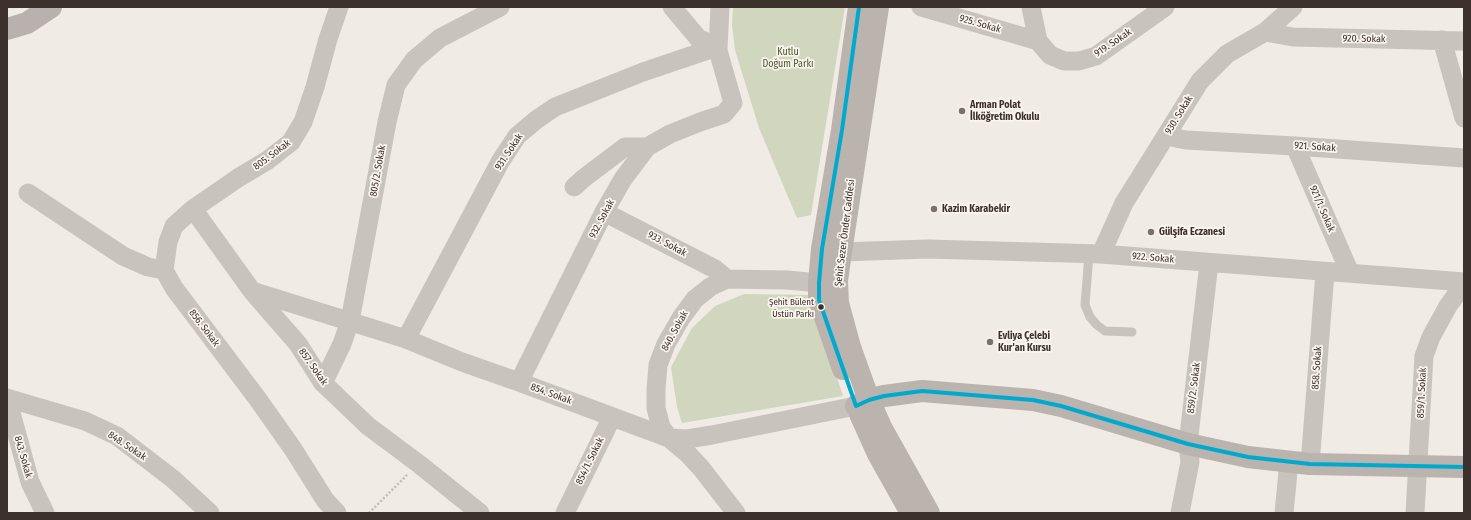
<!DOCTYPE html>
<html>
<head>
<meta charset="utf-8">
<style>
  body { margin:0 }
  #map { position:relative; width:1471px; height:520px; overflow:hidden; background:#f0ebe5; font-family:"Fira Sans Condensed",sans-serif }
  canvas { display:block }
  .frame { position:absolute; inset:0; border:8px solid #3b302b; pointer-events:none }
</style>
</head>
<body>
<div id="map">
<canvas width="1471" height="520"></canvas>
<div class="frame"></div>
</div>
<script>
const c = document.querySelector('canvas').getContext('2d');
c.lineJoin = 'round';
function fill(path, color) { c.fillStyle = color; c.fill(path, 'evenodd'); }
const toPath = rows => new Path2D(rows.map(r => 'M' + r).join(''));
function stroke(path, color, width, dash) { c.strokeStyle = color; c.lineWidth = width; c.lineCap = dash ? 'butt' : 'round'; c.setLineDash(dash || []); c.stroke(path); }
function write(font, color, halo, rows, align = 'center') {
  c.font = font + ' "Fira Sans Condensed",sans-serif'; c.lineWidth = 3.5; c.setLineDash([]); c.textBaseline = 'middle'; c.strokeStyle = halo; c.fillStyle = color; for (const [text, x, y, turn = 0] of rows) {
    c.save(); c.translate(x, y); c.rotate((+turn || 0) * Math.PI / 180); c.textAlign = isNaN(turn) ? turn : align; if (halo) c.strokeText(text, 0, 0); c.fillText(text, 0, 0); c.restore();
  }
}
const green = toPath([
  [733,7,845,7,811,215,797,218,759,128,735,50,732,25],
  [744,294,810,295,843,396,682,423,677,407,671,367,692,328,715,306]
]);
const path = toPath([
  [369,513,407,475]
]);
const lane = toPath([
  [1089,254,1085,305,1090,317,1097,325,1105,331,1132,332]
]);
const street = toPath([
  [921,7,1038,41],
  [1031,7,1038,41],
  [1265,32,1293,37,1464,41],
  [1442,40,1464,118],
  [1038,41,1050,55,1064,61,1079,61,1096,56,1165,7],
  [718,49,720,7],
  [1168,134,1176,138,1186,140,1295,146,1464,158],
  [1295,146,1350,273],
  [574,187,584,178,625,147,647,147],
  [28,193,123,256,148,267,164,270,174,288,257,398,293,449,325,500,337,513],
  [193,209,252,291,298,344,323,383,368,426,419,464,480,513],
  [604,212,715,269,727,279],
  [841,252,928,249,1101,254,1464,282],
  [1101,254,1124,203,1200,81,1227,54,1265,32,1293,7],
  [164,270,168,242,174,226,185,216,193,209,238,178,268,160,291,142,303,122,315,87,328,39,339,7],
  [252,291,406,339,462,362,519,382,669,438,687,439,712,435,856,406],
  [406,339,500,162,517,136,536,120,555,107,643,72,717,47],
  [519,382,604,212,623,179,647,147,670,134,700,122,724,114,733,103,717,47,698,38,672,7],
  [323,383,342,344,350,321,387,122,396,85,414,60,440,38,500,7],
  [7,398,85,421,117,436,173,479,210,513],
  [7,398,30,482,45,513],
  [1310,464,1325,272],
  [565,513,612,417],
  [736,513,701,468,688,454,669,438,661,427,656,408,656,389,658,365,666,344,681,318,695,299,710,287,727,279,787,280,819,283],
  [1180,513,1190,462,1188,444,1209,263],
  [1284,513,1289,462],
  [1415,513,1424,356,1431,337,1448,306,1464,284]
]);
const secondary = toPath([
  [878,7,841,252,837,281,838,303,850,347,869,400,881,427,929,513],
  [843,369,819,300,819,283,822,249,842,130,859,7],
  [856,406,869,400,884,396,922,391,1033,400,1061,406,1188,444,1248,457,1310,464,1464,467],
  [860,414,878,454,911,513]
]);
const primary = toPath([
  [7,29,27,23,51,7]
]);
const bus1 = toPath([
  [859,7,842,130,822,249,819,283,819,300,856,406,869,400,884,396,922,391,1033,400,1061,406,1188,444,1248,457,1310,464,1464,467]
]);
const markers = [
  [962,111,4,"#7a716c"],
  [934,209,4,"#7a716c"],
  [1151,232,4,"#7a716c"],
  [821,307,3.5,"#3b302b"],
  [990,342,4,"#7a716c"]
];
const busNames = [
  ["Şehit Bülent",814,302],
  ["Üstün Parkı",814,314]
];
const streetNames = [
  ["925. Sokak",980,24,16],
  ["920. Sokak",1364,39,1],
  ["919. Sokak",1113,43,-34],
  ["930. Sokak",1179,115,-58],
  ["921. Sokak",1315,147,4],
  ["931. Sokak",509,152,-56],
  ["805. Sokak",272,155,-37],
  ["805/2. Sokak",378,171,-80],
  ["921/1. Sokak",1322,209,67],
  ["932. Sokak",602,219,-62],
  ["Şehit Sezer Önder Caddesi",845,233,-83],
  ["933. Sokak",667,244,28],
  ["922. Sokak",1153,258,5],
  ["856. Sokak",204,328,53],
  ["840. Sokak",675,331,-61],
  ["857. Sokak",313,367,55],
  ["858. Sokak",1317,368,-86],
  ["859/2. Sokak",1194,388,-83],
  ["859/1. Sokak",1422,393,-87],
  ["854. Sokak",551,394,20],
  ["848. Sokak",127,446,34],
  ["843. Sokak",23,457,74],
  ["854/1. Sokak",590,461,-64]
];
const parkNames = [
  ["Kutlu",788,52],
  ["Doğum Parkı",788,64]
];
const poiNames = [
  ["Arman Polat",970,105],
  ["İlköğretim Okulu",970,117],
  ["Kazim Karabekir",942,209],
  ["Gülşifa Eczanesi",1159,232],
  ["Evliya Çelebi",998,336],
  ["Kur'an Kursu",998,348]
];
fill(green, '#d1d6bf');
stroke(path, '#c2bbb6', 2.5, [2, 2]);
stroke(lane, '#c9c3be', 9);
stroke(street, '#c9c3be', 19);
stroke(secondary, '#bab3ae', 22);
stroke(primary, '#b8b1ad', 22);
stroke(bus1, '#00a9ce', 4);
for (const [x, y, r, color] of markers) { const dot = new Path2D(); dot.arc(x, y, r, 0, 2 * Math.PI); c.fillStyle = color; c.fill(dot); stroke(dot, '#fbf5ee', 1.5); }
write('9px', '#3b302b', '#fbf5ee', busNames, 'right');
write('10px', '#3b302b', '#fbf5ee', streetNames);
write('10px', '#4a5a2e', '#fbf5ee', parkNames);
write('bold 10px', '#3b302b', '#fbf5ee', poiNames, 'left');
</script>
</body>
</html>
